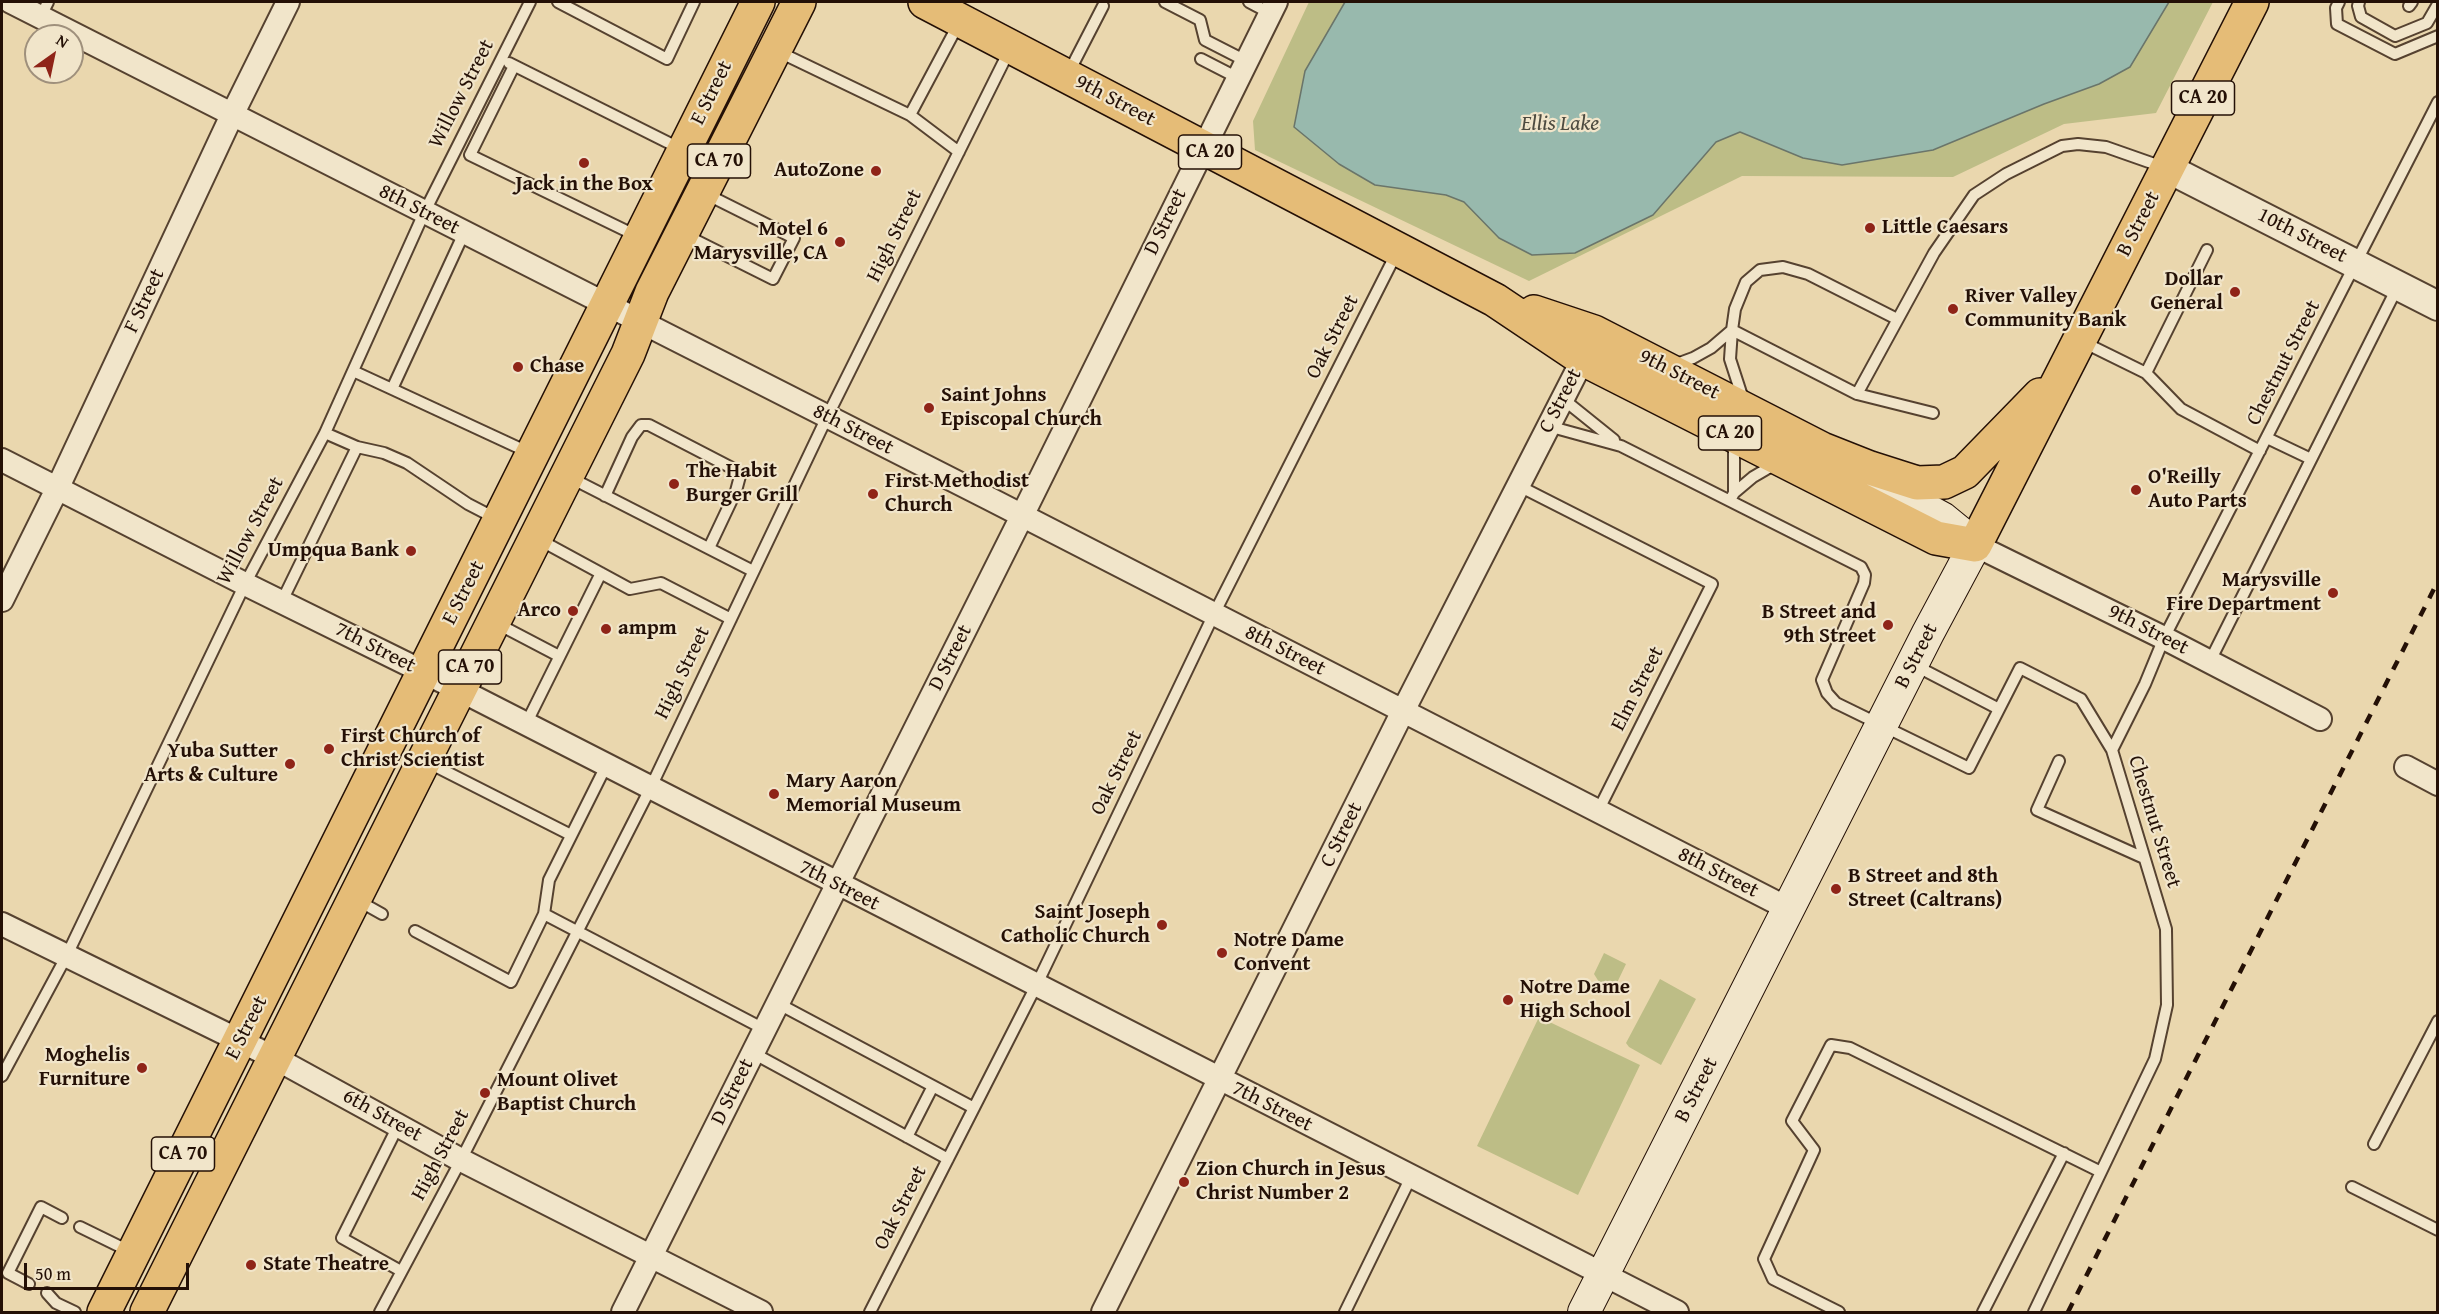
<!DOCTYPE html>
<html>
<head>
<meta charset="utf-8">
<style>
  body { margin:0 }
  #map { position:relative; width:2439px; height:1314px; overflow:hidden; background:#ead7ae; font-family:"Gentium Book Plus",serif }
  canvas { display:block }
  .frame { position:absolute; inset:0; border:3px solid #241006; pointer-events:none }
  .north { position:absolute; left:24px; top:24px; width:60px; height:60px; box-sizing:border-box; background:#f1e5ca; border:2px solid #9f907c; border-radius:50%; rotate:33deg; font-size:16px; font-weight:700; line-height:24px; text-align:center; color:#241006 }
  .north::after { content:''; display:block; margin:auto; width:21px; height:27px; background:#8f2418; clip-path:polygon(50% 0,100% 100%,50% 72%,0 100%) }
  .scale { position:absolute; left:24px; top:1263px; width:165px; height:27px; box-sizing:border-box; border:3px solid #241006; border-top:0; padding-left:8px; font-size:18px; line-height:21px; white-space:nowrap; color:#241006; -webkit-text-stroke:4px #f1e5ca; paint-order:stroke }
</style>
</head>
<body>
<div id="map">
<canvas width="2439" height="1314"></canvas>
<div class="frame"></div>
<div class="north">N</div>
<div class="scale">50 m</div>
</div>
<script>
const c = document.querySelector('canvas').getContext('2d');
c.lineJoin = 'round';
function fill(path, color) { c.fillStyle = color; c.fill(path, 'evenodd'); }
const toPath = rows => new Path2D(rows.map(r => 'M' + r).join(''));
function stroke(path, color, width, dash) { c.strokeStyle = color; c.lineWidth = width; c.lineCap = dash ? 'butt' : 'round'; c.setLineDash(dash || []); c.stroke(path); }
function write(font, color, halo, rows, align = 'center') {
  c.font = font + ' "Gentium Book Plus",serif'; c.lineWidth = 4.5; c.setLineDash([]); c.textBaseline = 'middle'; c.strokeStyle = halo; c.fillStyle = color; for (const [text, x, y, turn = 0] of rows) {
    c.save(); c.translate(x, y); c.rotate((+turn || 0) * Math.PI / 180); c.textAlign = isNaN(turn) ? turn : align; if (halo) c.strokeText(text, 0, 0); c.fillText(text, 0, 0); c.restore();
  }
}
const green = toPath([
  [1309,2,2213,2,2156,113,2064,124,1953,177,1742,176,1529,281,1255,150,1253,121],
  [1604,953,1626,964,1614,989,1599,982,1594,974],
  [1660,979,1696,999,1661,1065,1629,1047,1626,1043],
  [1539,1017,1640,1065,1578,1195,1477,1146]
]);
const water = toPath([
  [1345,2,2169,2,2130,67,2099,84,2044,104,1933,150,1842,165,1803,158,1740,132,1716,142,1653,215,1575,253,1532,255,1499,238,1464,202,1446,195,1375,185,1339,164,1294,127,1305,71,1345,2]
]);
const service = toPath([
  [558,2,667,59,694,2],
  [1165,2,1200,20,1205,40,1246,61],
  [1249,2,1270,13],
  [2339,2,2336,8,2337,24,2395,54,2438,36],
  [2359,2,2358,6,2361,17,2395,36,2427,23,2438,4],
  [2409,6,2412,2],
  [41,16,48,2],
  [777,51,910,115,959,152],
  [1201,59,1238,78],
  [509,63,681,149],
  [514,66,470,155,639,237],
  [1069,72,1103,6],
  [910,115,959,23],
  [685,235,773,279,794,238,704,193],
  [1897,319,1808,274,1783,267,1760,270,1746,282,1735,309,1732,330,1857,394,1934,253,1974,195,2006,174,2062,146,2078,144,2106,147,2163,167],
  [1732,330,1730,359,1743,399],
  [2083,342,2146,373,2181,409,2260,451],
  [1674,365,1693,358,1711,348,1732,330],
  [353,371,392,389,464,233],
  [2146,373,2207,250],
  [392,389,530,453],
  [1857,394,1933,413],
  [1563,399,1614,440],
  [1548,426,1621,446,1861,567,1865,575,1864,583,1822,680,1827,693,1836,703,1969,768,2020,668,2081,699,2112,750],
  [2267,438,2311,459],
  [357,447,384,453,407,463,468,504,497,519],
  [569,477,753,571],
  [1519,486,1712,584,1598,811],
  [1734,493,1734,442],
  [605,496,632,437,641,425,649,425,732,468,740,476,736,491,709,548],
  [1730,500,1734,493,1753,477,1777,463],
  [538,539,630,589,661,583,731,619],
  [282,601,357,447,325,433],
  [496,623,559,656],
  [2210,661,2398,286],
  [1914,665,1999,709],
  [526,724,601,573],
  [2059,761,2037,810,2144,858],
  [427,762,571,835],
  [357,900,382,914],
  [544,914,764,1029],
  [415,931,511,982,544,914,549,880,606,766],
  [777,1003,974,1108],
  [753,1053,948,1159],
  [2,1076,66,957,245,584,325,433,424,213,530,2],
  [398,1126,342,1238,401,1271],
  [907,1137,933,1086],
  [2374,1144,2438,1021],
  [2352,1187,2438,1230],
  [80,1227,131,1252],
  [29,1284,8,1273,41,1207,62,1218],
  [47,1293,56,1303,75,1312],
  [380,1312,461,1160,650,789,827,417,1009,51],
  [870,1312,1036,986,1214,614,1397,252],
  [1345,1312,1411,1177],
  [1839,1312,1773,1279,1764,1259,1814,1150,1792,1121,1831,1045,1850,1048,2101,1172],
  [1983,1312,2064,1153],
  [2034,1312,2155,1059,2167,1005,2166,929,2112,750,2145,684,2164,638,2438,102]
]);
const minor = toPath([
  [11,2,990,499,1789,909],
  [2,460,245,584,458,689,1677,1312],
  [1975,545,2164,638,2320,719],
  [2,600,58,487,232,115,288,2],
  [2406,767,2438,784],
  [2,924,275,1058,461,1160,761,1312],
  [623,1312,1022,516,1276,2],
  [1103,1312,1403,711,1583,359]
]);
const tertiary = toPath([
  [2167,168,2438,306]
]);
const secondary = toPath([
  [1584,1312,1928,633,1975,545,1942,518,1860,474]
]);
const trunk = toPath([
  [925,2,1495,300,1583,359,1936,538,1975,545,2252,2],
  [1534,312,1594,332,1822,449,1870,468,1917,483,1944,482,1965,472,2040,395],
  [104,1312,758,2],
  [147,1312,628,354,652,292,799,2]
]);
const rail = toPath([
  [2068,1312,2438,581]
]);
const markers = [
  [584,163,6,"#8f2418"],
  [876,171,6,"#8f2418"],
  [1870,228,6,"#8f2418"],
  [840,242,6,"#8f2418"],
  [2235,292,6,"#8f2418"],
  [1953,309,6,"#8f2418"],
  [518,367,6,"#8f2418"],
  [929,408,6,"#8f2418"],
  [674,484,6,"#8f2418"],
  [2136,490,6,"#8f2418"],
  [873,494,6,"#8f2418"],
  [411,551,6,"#8f2418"],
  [2333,593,6,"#8f2418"],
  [573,611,6,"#8f2418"],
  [1888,625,6,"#8f2418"],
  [606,629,6,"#8f2418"],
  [329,749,6,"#8f2418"],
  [290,764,6,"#8f2418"],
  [774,794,6,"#8f2418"],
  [1836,889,6,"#8f2418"],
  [1162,925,6,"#8f2418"],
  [1222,953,6,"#8f2418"],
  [1508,1000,6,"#8f2418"],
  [142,1068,6,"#8f2418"],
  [485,1093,6,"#8f2418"],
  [1184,1182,6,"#8f2418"],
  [251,1265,6,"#8f2418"]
];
const shields = [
  [2203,98,63],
  [1210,152,63],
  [719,161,63],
  [1730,433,63],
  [470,667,63],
  [183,1154,63]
];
const shieldNames = [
  ["CA 20",2203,98],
  ["CA 20",1210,152],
  ["CA 70",719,161],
  ["CA 20",1730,433],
  ["CA 70",470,667],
  ["CA 70",183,1154]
];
const streetNames = [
  ["E Street",712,93,-64],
  ["Willow Street",462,94,-63],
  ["9th Street",1115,101,28],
  ["8th Street",419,210,27],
  ["D Street",1166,222,-64],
  ["B Street",2139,224,-63],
  ["High Street",895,236,-64],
  ["10th Street",2302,236,27],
  ["F Street",145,301,-65],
  ["Oak Street",1333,337,-63],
  ["Chestnut Street",2284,363,-63],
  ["9th Street",1679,375,27],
  ["C Street",1561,401,-63],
  ["8th Street",853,430,27],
  ["Willow Street",251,531,-62],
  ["E Street",464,593,-63],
  ["9th Street",2148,630,27],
  ["7th Street",375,648,27],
  ["8th Street",1285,651,27],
  ["B Street",1917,656,-63],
  ["D Street",951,658,-63],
  ["High Street",683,673,-64],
  ["Elm Street",1638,689,-63],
  ["Oak Street",1117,773,-64],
  ["Chestnut Street",2154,822,73],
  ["C Street",1342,835,-64],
  ["8th Street",1718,873,27],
  ["7th Street",839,886,27],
  ["E Street",247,1028,-63],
  ["B Street",1697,1090,-63],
  ["D Street",733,1092,-64],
  ["7th Street",1272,1107,27],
  ["6th Street",382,1116,29],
  ["High Street",441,1155,-62],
  ["Oak Street",901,1208,-63]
];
const poiNames = [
  ["AutoZone",864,171,"right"],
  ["Jack in the Box",584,185,"center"],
  ["Little Caesars",1882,228],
  ["Motel 6",828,230,"right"],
  ["Marysville, CA",828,254,"right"],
  ["Dollar",2223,280,"right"],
  ["General",2223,304,"right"],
  ["River Valley",1965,297],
  ["Community Bank",1965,321],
  ["Chase",530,367],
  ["Saint Johns",941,396],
  ["Episcopal Church",941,420],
  ["The Habit",686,472],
  ["Burger Grill",686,496],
  ["O'Reilly",2148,478],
  ["Auto Parts",2148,502],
  ["First Methodist",885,482],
  ["Church",885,506],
  ["Umpqua Bank",399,551,"right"],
  ["Marysville",2321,581,"right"],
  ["Fire Department",2321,605,"right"],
  ["Arco",561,611,"right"],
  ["B Street and",1876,613,"right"],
  ["9th Street",1876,637,"right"],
  ["ampm",618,629],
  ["First Church of",341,737],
  ["Christ Scientist",341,761],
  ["Yuba Sutter",278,752,"right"],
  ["Arts & Culture",278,776,"right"],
  ["Mary Aaron",786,782],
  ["Memorial Museum",786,806],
  ["B Street and 8th",1848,877],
  ["Street (Caltrans)",1848,901],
  ["Saint Joseph",1150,913,"right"],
  ["Catholic Church",1150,937,"right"],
  ["Notre Dame",1234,941],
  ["Convent",1234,965],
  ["Notre Dame",1520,988],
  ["High School",1520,1012],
  ["Moghelis",130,1056,"right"],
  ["Furniture",130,1080,"right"],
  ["Mount Olivet",497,1081],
  ["Baptist Church",497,1105],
  ["Zion Church in Jesus",1196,1170],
  ["Christ Number 2",1196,1194],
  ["State Theatre",263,1265]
];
const waterNames = [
  ["Ellis Lake",1560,124]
];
fill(green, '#bdbd86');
fill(water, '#98b9ad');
stroke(water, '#6a756a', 1.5);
stroke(service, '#564230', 14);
stroke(minor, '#564230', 26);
stroke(tertiary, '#564230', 32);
stroke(secondary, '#241006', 34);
stroke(trunk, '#241006', 36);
stroke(service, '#f1e5ca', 10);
stroke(minor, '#f1e5ca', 22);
stroke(tertiary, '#f1e5ca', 28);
stroke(secondary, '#f1e5ca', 32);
stroke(trunk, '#e5bc77', 33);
stroke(rail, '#241006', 4.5, [10, 10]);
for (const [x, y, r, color] of markers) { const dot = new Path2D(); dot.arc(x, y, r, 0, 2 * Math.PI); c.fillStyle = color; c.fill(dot); stroke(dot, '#f1e5ca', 2); }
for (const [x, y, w] of shields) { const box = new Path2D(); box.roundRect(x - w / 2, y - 17, w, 34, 4.5); c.fillStyle = '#f1e5ca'; c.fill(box); stroke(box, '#241006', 1.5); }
write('bold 20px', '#241006', null, shieldNames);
write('21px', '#241006', '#f1e5ca', streetNames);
write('bold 21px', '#241006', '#f1e5ca', poiNames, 'left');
write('italic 22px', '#4d4b40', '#f1e5ca', waterNames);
</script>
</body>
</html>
